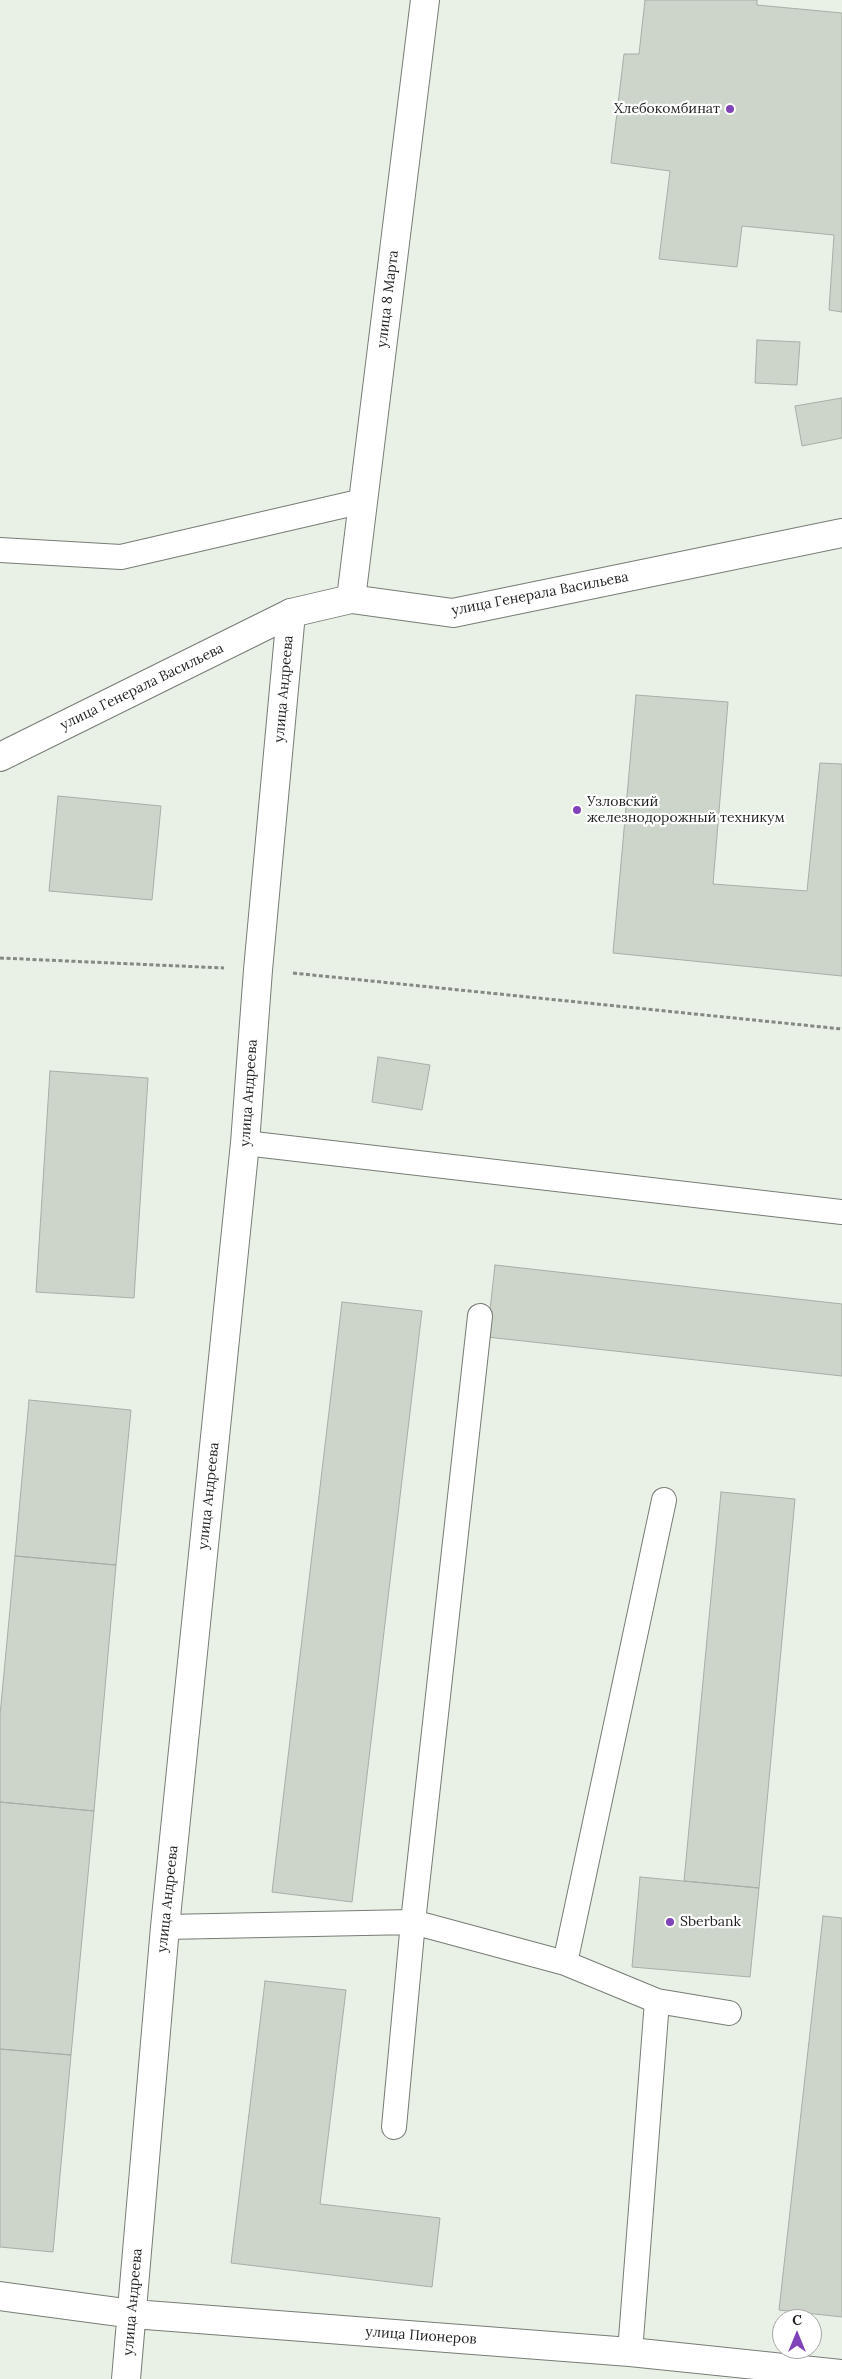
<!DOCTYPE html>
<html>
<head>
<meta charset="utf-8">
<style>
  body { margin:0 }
  #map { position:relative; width:842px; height:2379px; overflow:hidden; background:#e9f0e6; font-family:Lora,serif }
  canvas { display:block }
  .north { position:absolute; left:772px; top:2309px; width:50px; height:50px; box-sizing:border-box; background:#fff; border:1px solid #a5a7a5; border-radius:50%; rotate:0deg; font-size:14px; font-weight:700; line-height:20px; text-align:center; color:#1f221e }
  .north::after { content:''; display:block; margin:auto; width:18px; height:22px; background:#8143b9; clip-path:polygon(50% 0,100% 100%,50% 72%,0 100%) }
</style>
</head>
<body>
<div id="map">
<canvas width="842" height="2379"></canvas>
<div class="north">С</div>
</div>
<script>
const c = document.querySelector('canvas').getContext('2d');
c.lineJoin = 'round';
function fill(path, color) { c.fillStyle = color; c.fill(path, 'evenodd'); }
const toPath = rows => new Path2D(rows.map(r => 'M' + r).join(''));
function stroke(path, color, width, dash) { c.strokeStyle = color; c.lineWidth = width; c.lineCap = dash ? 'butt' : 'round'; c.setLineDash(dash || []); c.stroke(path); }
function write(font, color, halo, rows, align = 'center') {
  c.font = font + ' Lora,serif'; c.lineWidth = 4.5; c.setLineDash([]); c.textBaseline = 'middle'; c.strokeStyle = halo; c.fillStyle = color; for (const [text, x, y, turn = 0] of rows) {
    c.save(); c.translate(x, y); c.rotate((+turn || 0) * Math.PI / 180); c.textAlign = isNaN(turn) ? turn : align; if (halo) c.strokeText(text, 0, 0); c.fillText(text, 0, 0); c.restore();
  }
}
const building = toPath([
  [645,0,757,0,757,5,842,13,842,312,829,310,834,235,742,226,737,267,659,259,670,171,611,163,624,54,639,54,645,0],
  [757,340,800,342,797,385,755,383,757,340],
  [842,398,842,438,802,446,795,406,842,398],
  [636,695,728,702,713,884,807,891,820,763,842,764,842,976,613,953,636,695],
  [58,796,161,806,152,900,49,891,58,796],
  [378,1057,430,1065,422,1110,372,1102,378,1057],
  [50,1071,148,1078,134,1298,36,1292,50,1071],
  [495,1265,842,1304,842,1376,487,1337,495,1265],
  [342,1302,422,1311,352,1902,272,1892,342,1302],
  [29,1400,131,1410,116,1565,15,1556,29,1400],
  [721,1492,795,1499,759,1888,684,1881,721,1492],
  [15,1556,116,1565,94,1811,0,1802,0,1715,15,1556],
  [0,1802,94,1811,71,2055,0,2049,0,1802],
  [640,1877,759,1888,750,1977,632,1967,640,1877],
  [823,1916,842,1918,842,2317,779,2310,823,1916],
  [265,1981,346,1990,320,2204,440,2218,432,2287,231,2263,265,1981],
  [0,2049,71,2055,53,2252,0,2247,0,2049]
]);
const path = toPath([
  [0,958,224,968],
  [293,973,842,1029]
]);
const service = toPath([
  [0,550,121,557,363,501],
  [245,1143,842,1212],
  [165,1927,413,1922,565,1963,657,2001,729,2013],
  [565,1963,664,1500],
  [394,2127,413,1922,480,1316],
  [630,2352,657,2001]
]);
const minor = toPath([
  [0,757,291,613],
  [0,2296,133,2314,630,2352,842,2374],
  [126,2379,165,1927,245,1143,258,970,291,613]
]);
const secondary = toPath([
  [351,599,425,0],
  [291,613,351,599,453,613,842,533]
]);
const markers = [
  [730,109,5,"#8143b9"],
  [577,810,5,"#8143b9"],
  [670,1922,5,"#8143b9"]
];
const poiNames = [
  ["Хлебокомбинат",720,109,"right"],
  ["Узловский",587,802],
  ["железнодорожный техникум",587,818],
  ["Sberbank",680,1922]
];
const streetNames = [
  ["улица 8 Марта",388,299,-83],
  ["улица Генерала Васильева",540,594,-11],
  ["улица Генерала Васильева",142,687,-26],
  ["улица Андреева",284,689,-85],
  ["улица Андреева",249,1093,-86],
  ["улица Андреева",209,1496,-84],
  ["улица Андреева",168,1899,-84],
  ["улица Андреева",133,2302,-85],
  ["улица Пионеров",421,2336,4]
];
fill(building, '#cdd5cb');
stroke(building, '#a7aea5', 1);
stroke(service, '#767d74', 26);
stroke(minor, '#767d74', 30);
stroke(secondary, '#767d74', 30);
stroke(path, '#848982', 3, [4, 2.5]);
stroke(service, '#fff', 24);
stroke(minor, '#fff', 28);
stroke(secondary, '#fff', 28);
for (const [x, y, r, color] of markers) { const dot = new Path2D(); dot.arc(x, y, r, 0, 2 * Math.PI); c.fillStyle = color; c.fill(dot); stroke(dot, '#fff', 2); }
write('14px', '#1f221e', '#fff', poiNames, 'left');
write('14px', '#1f221e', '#fff', streetNames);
</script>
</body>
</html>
